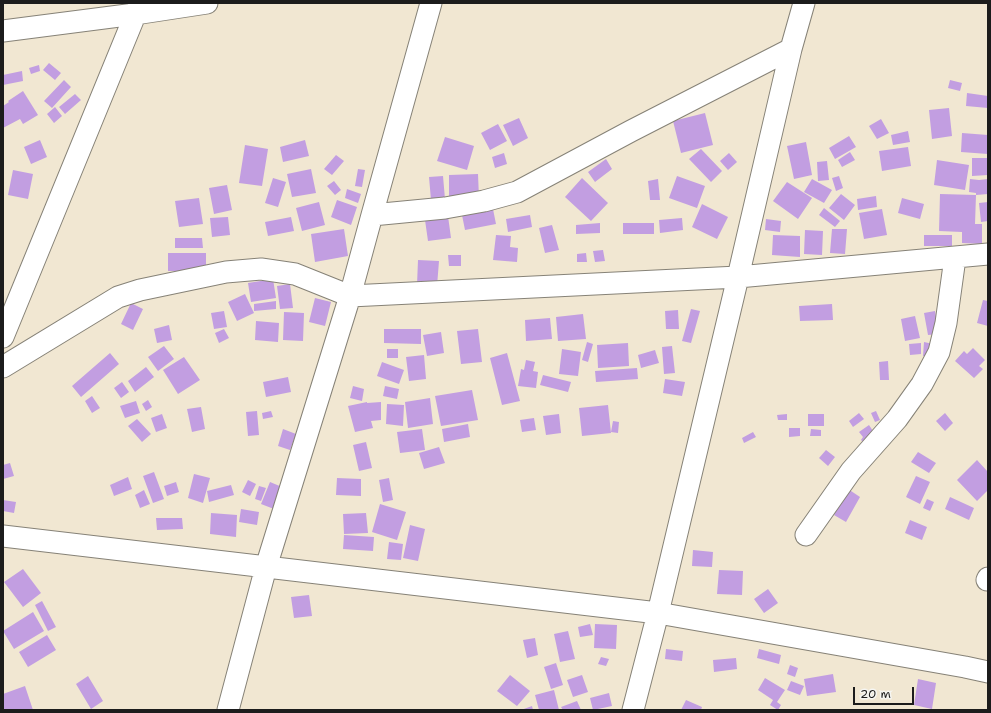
<!DOCTYPE html>
<html>
<head>
<meta charset="utf-8">
<style>
  body { margin:0 }
  #map { position:relative; width:991px; height:713px; overflow:hidden; background:#f1e7d2; font-family:"Shantell Sans",sans-serif }
  canvas { display:block }
  .frame { position:absolute; inset:0; border:4px solid #1c1c1c; pointer-events:none }
  .scale { position:absolute; left:853px; top:687px; width:61px; height:18px; box-sizing:border-box; border:2px solid #1c1c1c; border-top:0; padding-left:5px; font-size:12px; line-height:14px; white-space:nowrap; color:#1c1c1c; -webkit-text-stroke:3px #f6f6f2; paint-order:stroke }
</style>
</head>
<body>
<div id="map">
<canvas width="991" height="713"></canvas>
<div class="frame"></div>
<div class="scale">20 m</div>
</div>
<script>
const c = document.querySelector('canvas').getContext('2d');
c.lineJoin = 'round';
function fill(path, color) { c.fillStyle = color; c.fill(path, 'evenodd'); }
const toPath = rows => new Path2D(rows.map(r => 'M' + r).join(''));
function stroke(path, color, width, dash) { c.strokeStyle = color; c.lineWidth = width; c.lineCap = dash ? 'butt' : 'round'; c.setLineDash(dash || []); c.stroke(path); }
const building = toPath([
  [49,63,61,73,55,80,43,70],
  [39,65,40,71,31,74,29,68],
  [22,71,23,81,3,85,3,75],
  [64,80,71,87,52,108,44,101],
  [950,80,962,83,960,91,948,88],
  [23,91,38,115,23,124,20,119,3,128,3,106,9,102,8,101],
  [967,93,988,96,988,108,966,106],
  [75,94,81,100,65,114,59,107],
  [55,107,62,116,54,123,47,114],
  [949,108,952,136,932,139,929,110],
  [705,113,713,145,681,153,673,121],
  [519,118,528,138,513,146,503,125],
  [881,119,889,133,877,139,869,126],
  [498,124,507,141,490,150,481,133],
  [908,131,910,142,893,145,891,135],
  [962,133,988,135,988,154,961,152],
  [849,136,856,147,835,159,829,148],
  [445,137,474,146,467,170,437,161],
  [40,140,47,157,31,164,24,147],
  [305,140,309,156,283,162,280,147],
  [806,142,812,175,794,179,787,146],
  [245,145,268,149,262,186,239,183],
  [908,147,911,166,882,171,879,151],
  [701,149,722,171,711,182,689,159],
  [850,152,855,160,842,167,838,160],
  [504,153,507,164,495,168,492,157],
  [729,153,737,162,728,170,720,161],
  [336,155,344,161,332,175,324,169],
  [972,158,988,158,988,175,972,176],
  [606,159,612,169,595,182,588,172],
  [937,160,969,165,965,190,934,185],
  [827,161,829,180,818,181,817,162],
  [311,169,316,193,292,197,287,174],
  [358,169,365,170,362,187,355,186],
  [13,170,33,174,28,199,8,195],
  [478,174,479,198,449,198,449,175],
  [443,176,445,199,431,200,429,177],
  [677,176,705,186,697,208,669,198],
  [839,176,843,188,836,191,832,178],
  [273,178,286,182,278,207,265,203],
  [582,178,608,203,591,221,565,197],
  [658,179,660,200,650,200,648,181],
  [812,179,832,190,824,203,804,192],
  [970,179,979,180,988,179,988,194,976,195,976,193,969,192],
  [334,181,341,190,335,195,327,186],
  [787,182,812,198,798,219,773,201],
  [227,185,232,210,214,214,209,188],
  [347,189,361,194,358,203,345,198],
  [841,194,855,205,844,220,829,208],
  [940,194,976,195,975,224,982,224,982,244,962,243,962,232,939,231],
  [876,196,877,207,858,210,857,199],
  [199,198,203,224,179,227,175,201],
  [902,198,924,204,920,219,898,213],
  [337,200,357,207,351,225,331,217],
  [319,202,325,225,302,231,296,208],
  [988,202,988,221,981,222,979,203],
  [492,204,496,224,465,230,461,210],
  [702,204,728,217,717,239,692,227],
  [824,208,840,221,835,227,819,215],
  [882,209,887,235,864,239,859,213],
  [530,215,532,227,508,232,506,219],
  [448,216,451,238,428,241,425,220],
  [228,217,230,235,212,237,210,218],
  [291,217,294,231,268,236,265,222],
  [682,218,683,230,660,233,659,220],
  [766,219,781,221,780,232,765,230],
  [600,223,600,233,576,234,576,225],
  [623,223,654,223,654,234,623,234],
  [552,225,559,250,545,253,539,228],
  [344,229,348,256,315,262,311,234],
  [832,229,847,229,845,254,830,253],
  [805,230,823,231,822,255,804,254],
  [496,235,511,236,510,247,518,248,517,262,493,260],
  [773,235,800,236,800,257,772,255],
  [924,235,952,235,952,246,924,246],
  [175,238,202,238,203,248,175,248],
  [603,250,605,261,595,262,593,251],
  [168,253,206,253,206,271,168,271],
  [586,253,587,262,577,262,577,254],
  [448,255,461,255,461,266,449,266],
  [418,260,439,261,437,286,417,285],
  [273,279,276,298,251,302,248,283],
  [290,284,293,308,280,309,277,286],
  [245,294,254,313,237,321,228,302],
  [315,298,331,302,325,326,309,322],
  [983,300,988,301,988,326,977,323],
  [276,301,276,309,254,311,254,304],
  [131,303,143,309,133,330,121,324],
  [832,304,833,320,800,321,799,306],
  [691,309,700,311,691,343,682,341],
  [678,310,679,329,666,329,665,311],
  [224,311,227,327,214,329,211,313],
  [935,311,939,334,928,335,924,313],
  [284,312,304,313,303,341,283,340],
  [583,314,586,339,558,341,556,317],
  [915,316,920,338,905,341,901,319],
  [550,318,552,339,526,341,525,320],
  [256,321,279,323,278,342,255,340],
  [169,325,172,340,157,343,154,329],
  [224,329,229,338,219,343,215,333],
  [384,329,421,329,421,344,384,343],
  [478,329,482,362,461,364,457,331],
  [441,332,444,353,427,356,423,335],
  [587,342,593,344,588,362,582,360],
  [924,342,933,344,932,357,923,356],
  [628,343,629,366,598,368,597,345],
  [921,343,921,354,910,355,909,344],
  [164,346,174,359,158,371,148,357],
  [672,346,675,373,664,374,662,347],
  [973,348,985,360,979,366,983,369,974,378,955,361,964,351,967,354],
  [387,349,398,349,398,358,387,358],
  [562,349,581,352,578,376,559,374],
  [655,350,659,363,641,368,638,355],
  [110,353,119,364,81,397,72,386],
  [507,353,520,401,502,405,490,358],
  [424,355,426,379,409,381,406,357],
  [184,357,200,380,178,394,163,370],
  [526,360,535,362,533,371,538,372,536,388,518,386,521,369,524,370],
  [888,361,889,380,880,380,879,362],
  [382,362,404,370,399,384,377,376],
  [146,367,154,377,135,392,128,381],
  [637,368,638,379,596,382,595,371],
  [543,375,571,382,568,392,540,385],
  [288,377,291,392,266,397,263,382],
  [665,379,685,382,682,396,663,393],
  [122,382,129,392,121,398,114,388],
  [353,386,364,389,362,401,350,398],
  [385,386,399,389,397,399,383,396],
  [472,390,478,420,441,426,435,396],
  [92,396,100,408,92,413,85,401],
  [430,398,433,424,408,428,405,402],
  [148,400,152,407,146,411,142,404],
  [136,401,140,413,125,418,120,406],
  [367,402,367,403,381,402,381,420,371,421,373,428,355,432,348,406],
  [387,404,404,405,403,426,386,424],
  [608,405,611,433,582,436,579,408],
  [201,407,205,429,192,432,187,409],
  [257,411,259,435,248,436,246,412],
  [271,411,273,417,263,419,262,413],
  [876,411,880,420,875,422,871,413],
  [859,413,864,419,853,427,849,421],
  [945,413,953,423,945,431,936,421],
  [162,414,167,428,156,432,151,418],
  [559,414,561,433,546,435,543,416],
  [787,414,787,420,778,420,777,415],
  [808,414,824,414,824,426,808,426],
  [534,418,536,430,522,432,520,420],
  [137,419,151,434,142,442,128,426],
  [613,421,619,422,618,433,611,432],
  [468,424,470,437,444,442,442,429],
  [869,425,875,434,870,448,861,440,863,437,859,432],
  [789,428,800,428,800,436,789,437],
  [283,429,296,434,290,450,278,446],
  [422,429,425,450,400,453,397,432],
  [811,429,821,430,821,436,810,436],
  [753,432,756,437,744,443,742,438],
  [366,442,372,468,359,471,353,445],
  [439,447,445,463,424,469,419,453],
  [826,450,835,457,828,466,819,458],
  [918,452,936,463,929,473,911,462],
  [977,460,988,472,988,490,977,501,957,480],
  [10,463,14,476,3,479,3,465],
  [154,472,164,499,153,503,143,476],
  [194,474,210,478,203,503,188,498],
  [916,476,930,482,920,504,906,497],
  [128,477,132,489,114,496,110,485],
  [337,478,361,479,361,496,336,495],
  [389,478,393,500,383,502,379,480],
  [248,480,256,484,250,496,242,492],
  [176,482,179,492,167,496,164,486],
  [270,482,282,487,274,509,261,504],
  [231,485,234,495,209,502,207,491],
  [259,486,266,488,261,501,255,499],
  [848,489,860,497,846,522,834,515],
  [144,490,150,504,140,508,135,495],
  [950,497,974,508,969,520,945,509],
  [927,499,934,502,930,511,923,508],
  [3,500,16,502,14,513,3,511],
  [380,504,406,512,397,540,372,532],
  [241,509,259,512,257,525,239,522],
  [211,513,237,515,236,537,210,534],
  [366,513,368,533,344,534,343,514],
  [156,518,182,518,183,529,157,530],
  [910,520,927,527,922,540,905,533],
  [410,525,425,529,418,561,403,558],
  [344,535,374,537,373,551,343,549],
  [389,542,403,544,401,560,387,559],
  [693,550,713,552,712,567,692,566],
  [23,569,41,593,23,607,4,582],
  [719,570,743,571,742,595,717,594],
  [768,589,778,603,764,613,754,599],
  [309,595,312,616,294,618,291,597],
  [42,601,56,627,48,631,35,605],
  [33,612,44,631,14,649,3,631],
  [590,624,593,635,580,637,578,627],
  [595,624,617,625,616,649,594,648],
  [568,631,575,659,560,662,554,634],
  [47,635,56,650,28,667,19,652],
  [535,638,538,655,527,658,523,640],
  [666,649,683,651,682,661,665,659],
  [759,649,781,655,779,664,757,658],
  [601,657,609,659,606,666,598,664],
  [736,658,737,669,714,672,713,660],
  [556,663,563,685,551,689,544,667],
  [790,665,798,668,795,677,787,674],
  [833,674,836,692,807,696,804,679],
  [510,675,530,691,517,706,497,691],
  [582,675,588,692,573,697,567,680],
  [88,676,103,701,91,709,76,684],
  [765,678,785,690,777,702,781,705,778,710,770,705,773,700,758,690],
  [918,679,936,683,932,709,914,705],
  [791,681,804,686,800,695,787,690],
  [25,686,33,710,3,710,3,694],
  [554,690,559,710,539,710,535,695],
  [609,693,612,706,593,710,590,698],
  [686,700,702,707,701,710,681,710],
  [577,701,581,710,563,710,561,707],
  [532,706,533,710,521,710]
]);
const street = toPath([
  [3,31,135,14,207,3],
  [372,215,445,208,484,201,517,192,631,131,791,49],
  [3,337,140,3],
  [3,367,118,297,140,290,226,272,261,269,295,274,350,296,738,277,988,254],
  [806,535,851,471,897,419,922,384,939,352,946,323,955,258],
  [3,536,658,613,965,667,988,672],
  [987,580,988,578],
  [228,710,266,567,350,296,372,215,431,3],
  [633,710,658,613,738,277,791,49,804,3]
]);
fill(building, '#c29ee1');
stroke(street, '#868277', 23);
stroke(street, '#fff', 21);
</script>
</body>
</html>
